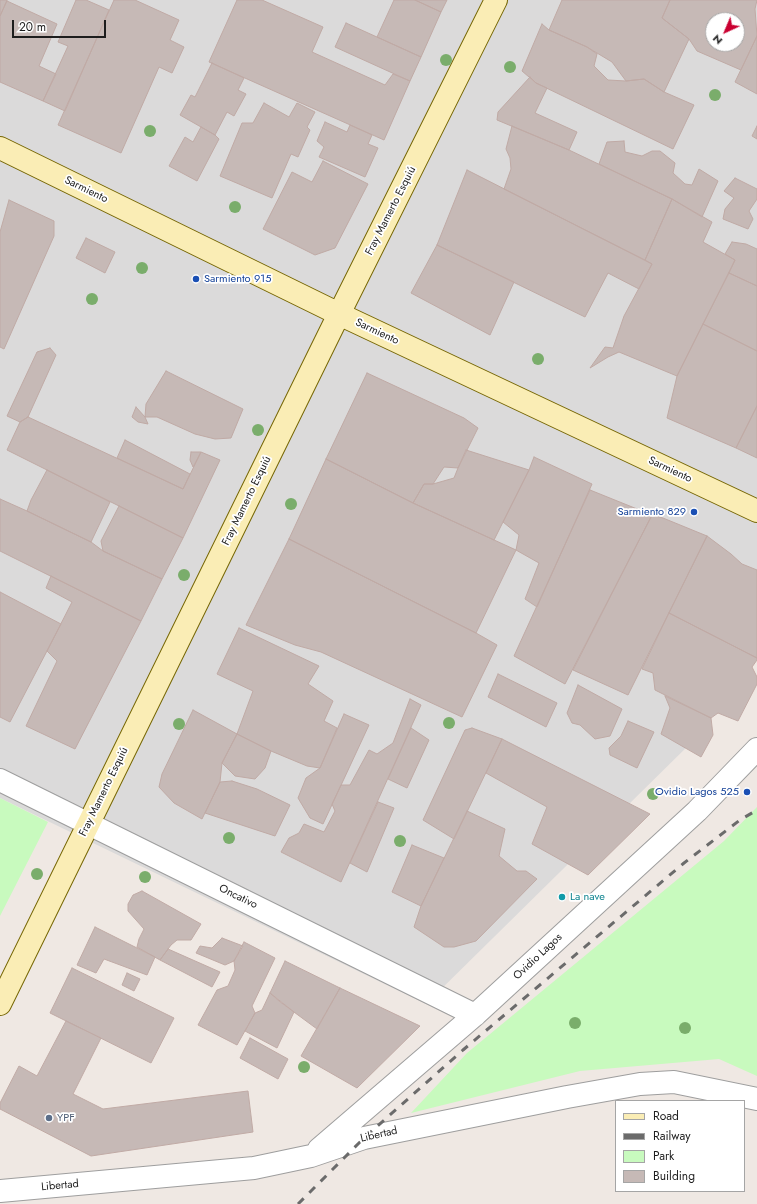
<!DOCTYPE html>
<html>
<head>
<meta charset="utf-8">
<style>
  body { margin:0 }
  #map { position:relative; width:757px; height:1204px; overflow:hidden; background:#efe8e3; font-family:Jost,sans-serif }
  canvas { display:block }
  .legend { position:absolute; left:615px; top:1100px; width:130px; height:92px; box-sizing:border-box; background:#fff; border:1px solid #a5a5a5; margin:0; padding:5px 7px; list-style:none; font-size:12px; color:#1d1d1d }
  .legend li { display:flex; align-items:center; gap:8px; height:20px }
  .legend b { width:20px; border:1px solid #a5a5a5 }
  .north { position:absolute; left:705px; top:12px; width:40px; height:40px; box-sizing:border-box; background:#fff; border:1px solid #a5a5a5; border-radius:50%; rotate:224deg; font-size:11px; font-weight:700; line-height:16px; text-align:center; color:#1d1d1d }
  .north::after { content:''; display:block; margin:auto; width:14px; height:18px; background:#ca0031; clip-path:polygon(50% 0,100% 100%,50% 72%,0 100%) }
  .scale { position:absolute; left:12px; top:20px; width:94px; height:18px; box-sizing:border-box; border:2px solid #1d1d1d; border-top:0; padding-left:5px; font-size:12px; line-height:14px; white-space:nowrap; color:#1d1d1d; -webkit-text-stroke:3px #fff; paint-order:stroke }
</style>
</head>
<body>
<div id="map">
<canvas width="757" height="1204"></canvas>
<ul class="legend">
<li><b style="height:5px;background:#faedb5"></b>Road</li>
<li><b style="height:5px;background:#6b6b6b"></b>Railway</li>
<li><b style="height:11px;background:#c8fabe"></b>Park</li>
<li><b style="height:11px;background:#c6b9b6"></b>Building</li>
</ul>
<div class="north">N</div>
<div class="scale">20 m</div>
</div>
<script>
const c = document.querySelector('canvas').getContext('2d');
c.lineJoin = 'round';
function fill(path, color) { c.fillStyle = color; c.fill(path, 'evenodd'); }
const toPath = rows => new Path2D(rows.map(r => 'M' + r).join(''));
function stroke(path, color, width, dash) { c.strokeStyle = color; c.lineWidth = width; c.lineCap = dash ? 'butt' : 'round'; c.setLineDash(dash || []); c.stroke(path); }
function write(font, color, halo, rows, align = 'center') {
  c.font = font + ' Jost,sans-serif'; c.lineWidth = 3.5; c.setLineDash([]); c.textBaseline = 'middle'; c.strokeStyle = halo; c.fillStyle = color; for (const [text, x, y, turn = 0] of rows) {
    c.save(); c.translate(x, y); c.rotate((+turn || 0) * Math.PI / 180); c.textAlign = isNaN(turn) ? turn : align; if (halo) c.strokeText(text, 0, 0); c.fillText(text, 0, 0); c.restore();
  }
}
const residential = toPath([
  [0,0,757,0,757,609,694,740,426,1004,0,798],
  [713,20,737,20,737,44,713,44]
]);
const park = toPath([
  [0,798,48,822,0,916],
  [757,807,757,1076,719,1059,580,1071,411,1113,467,1053,724,841]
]);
const building = toPath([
  [0,0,7,0,0,16,0,0],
  [76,0,86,0,109,10,65,111,43,101,68,46,58,42,76,0],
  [114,0,135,0,179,20,170,40,184,47,172,73,159,67,121,153,58,125,114,0],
  [237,0,262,0,323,27,312,52,385,85,393,74,410,81,384,140,209,62,237,0],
  [394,0,415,0,441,12,421,57,377,37,394,0],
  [415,0,447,0,441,12,415,0],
  [562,0,670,0,662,18,689,39,664,92,644,79,626,81,612,62,587,47,549,30,562,0],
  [670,0,757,0,755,9,757,36,741,70,697,51,689,39,662,18,670,0],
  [713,20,737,20,737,44,713,44,713,20],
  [7,1,57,24,39,66,56,74,43,101,0,82,0,16,7,1],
  [346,23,421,57,410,81,335,47,346,23],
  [542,24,549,30,587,47,597,54,594,66,608,80,626,81,644,79,664,92,694,105,673,149,536,83,522,71,542,24],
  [757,36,757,94,735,82,757,36],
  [212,63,244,78,238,90,246,94,234,116,227,112,215,135,180,115,191,95,195,97,212,63],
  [530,77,536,83,547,88,535,113,577,132,569,150,497,120,498,112,530,77],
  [264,103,289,117,297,103,315,112,307,127,310,130,298,157,291,154,272,198,220,176,242,123,253,123,264,103],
  [325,122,347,132,350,125,372,135,368,144,378,148,365,177,319,157,324,147,317,141,325,122],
  [512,126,569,150,672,199,645,260,504,189,511,169,510,158,506,149,512,126],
  [757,126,757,139,752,136,757,126],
  [201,127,215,135,219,139,197,181,169,166,185,137,193,142,201,127],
  [624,141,625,152,642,156,652,151,660,151,675,163,673,173,685,184,692,185,699,169,718,181,702,217,672,199,599,164,607,142,624,141],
  [323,161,368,184,335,248,315,255,263,229,292,172,312,182,323,161],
  [467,170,652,264,639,289,608,273,585,317,437,245,467,170],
  [735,178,757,189,757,199,749,211,753,219,748,229,723,219,725,209,734,198,724,191,735,178],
  [672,199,712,222,703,242,735,260,677,376,619,352,608,357,590,368,605,347,613,348,624,316,652,264,645,260,672,199],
  [9,200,54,221,54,236,4,349,0,347,0,232,9,200],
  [86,238,115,252,105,273,76,258,86,238],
  [732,242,746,244,757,249,757,286,729,273,735,260,725,254,732,242],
  [437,245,514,282,490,335,411,293,437,245],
  [729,273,757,286,757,351,703,324,729,273],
  [703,324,757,351,757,406,736,448,667,418,677,376,703,324],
  [50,348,56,355,28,417,20,422,7,416,37,352,50,348],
  [166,371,243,409,231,438,215,439,195,434,157,417,145,417,146,404,166,371],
  [367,373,464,418,478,428,458,468,444,467,433,484,424,484,413,503,326,459,367,373],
  [757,406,757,458,736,448,757,406],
  [136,407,145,417,148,424,138,422,132,417,136,407],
  [28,417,183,489,201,452,220,460,183,538,7,450,20,422,28,417],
  [125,440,190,474,183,489,117,458,125,440],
  [466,450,529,470,494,540,413,503,424,484,433,484,454,478,458,468,466,450],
  [191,452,201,452,193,467,190,460,191,452],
  [534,457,592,484,537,607,525,599,539,563,516,550,519,535,503,522,529,470,534,457],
  [326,459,413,503,516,550,476,633,289,539,326,459],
  [47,470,110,502,91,542,27,511,31,500,47,470],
  [590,490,652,515,565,684,514,656,590,490],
  [0,499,27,511,91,542,103,551,162,579,141,621,0,551,0,499],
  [119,506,183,538,162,579,103,551,101,541,119,506],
  [652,515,663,518,707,536,628,695,573,670,652,515],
  [707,536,731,554,742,564,757,570,757,658,669,613,707,536],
  [289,539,476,633,497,645,462,717,321,652,295,645,246,625,289,539],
  [51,576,141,621,75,749,26,726,57,661,47,651,72,602,46,588,51,576],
  [0,592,61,624,10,722,0,717,0,592],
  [669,613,757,658,757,660,752,667,757,677,757,684,738,721,718,713,711,718,655,690,653,673,642,669,669,613],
  [239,628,319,666,308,684,333,701,324,721,337,728,320,768,307,766,271,751,237,734,253,691,217,674,239,628],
  [498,674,557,703,546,727,488,697,498,674],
  [578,685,622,709,610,736,595,739,580,725,572,723,567,713,578,685],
  [665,696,711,718,713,735,701,757,661,734,670,708,665,696],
  [410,699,421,705,341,882,281,852,289,838,299,833,304,824,324,832,335,811,332,804,341,785,350,785,369,750,377,754,393,743,410,699],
  [193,710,237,734,222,763,220,782,202,819,174,803,159,787,162,774,193,710],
  [344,714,369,725,323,824,310,818,298,798,306,778,320,768,344,714],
  [628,721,654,732,637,768,610,755,609,748,621,736,628,721],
  [411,728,429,740,407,788,388,779,411,728],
  [472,728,502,739,454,839,423,820,465,730,472,728],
  [237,734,271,751,265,768,255,779,235,776,222,763,237,734],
  [502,739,650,814,588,875,532,844,547,807,486,773,502,739],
  [232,781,257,789,290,805,275,836,205,813,220,782,232,781],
  [378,802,394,808,367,872,350,863,378,802],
  [467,811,505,829,499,856,517,871,526,871,537,879,476,941,454,947,444,947,414,927,421,906,467,811],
  [412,845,444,858,421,906,392,892,412,845],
  [142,891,201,924,191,940,177,940,171,945,160,960,137,947,139,939,144,929,128,911,128,904,133,895,142,891],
  [95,927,155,957,147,975,104,959,96,973,77,965,95,927],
  [222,938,243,946,234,961,225,965,196,953,200,946,212,948,222,938],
  [244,942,275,958,252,1006,255,1013,237,1045,198,1025,217,990,228,986,235,970,234,961,244,942],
  [168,949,220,972,212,987,160,960,168,949],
  [285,961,340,988,317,1029,279,1001,270,993,285,961],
  [72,968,174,1018,151,1063,50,1013,72,968],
  [127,973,140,979,134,991,122,985,127,973],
  [340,988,420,1026,357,1088,301,1056,340,988],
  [270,993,294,1012,277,1048,245,1031,255,1013,262,1010,270,993],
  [66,1021,101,1038,73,1094,103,1109,248,1091,253,1132,91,1156,0,1109,0,1103,19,1066,37,1076,66,1021],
  [250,1038,288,1059,278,1079,240,1058,250,1038]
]);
const street = toPath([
  [0,780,475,1015],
  [319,1149,475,1015,697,811,757,749],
  [0,1191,254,1168,311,1156,364,1138,567,1097,640,1084,674,1082,757,1099]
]);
const secondary = toPath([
  [0,148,339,314,757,511],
  [0,1004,339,314,496,0]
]);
const rail = toPath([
  [298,1204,364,1138,463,1050,684,863,740,820,757,810]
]);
const trees = [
  [446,60],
  [510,67],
  [715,95],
  [150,131],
  [235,207],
  [142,268],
  [92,299],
  [538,359],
  [258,430],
  [291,504],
  [184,575],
  [449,723],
  [179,724],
  [653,794],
  [229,838],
  [400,841],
  [37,874],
  [145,877],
  [575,1023],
  [685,1028],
  [304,1067]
];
const markers = [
  [196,279,4,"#1a4fb4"],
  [694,512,4,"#1a4fb4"],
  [747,792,4,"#1a4fb4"],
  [562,897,4,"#0f9aa8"],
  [49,1118,4,"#5c6f8a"]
];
const streetNames = [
  ["Sarmiento",86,190,26],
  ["Fray Mamerto Esquiú",391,211,-63],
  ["Sarmiento",377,332,25],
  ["Sarmiento",670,470,25],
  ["Fray Mamerto Esquiú",247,501,-64],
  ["Fray Mamerto Esquiú",104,792,-64],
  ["Oncativo",238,897,26],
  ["Ovidio Lagos",538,957,-43],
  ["Libertad",379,1135,-13],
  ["Libertad",60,1186,-5]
];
const transitNames = [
  ["Sarmiento 915",204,279,"left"],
  ["Sarmiento 829",686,512],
  ["Ovidio Lagos 525",739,792]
];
const cultureNames = [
  ["La nave",570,897]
];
const serviceNames = [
  ["YPF",57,1118]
];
fill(residential, '#dbdada');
fill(park, '#c8fabe');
fill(building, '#c6b9b6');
stroke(building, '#c0aaa5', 1);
stroke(street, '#9e9e9e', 24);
stroke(secondary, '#766603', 24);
stroke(street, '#fff', 22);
stroke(secondary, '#faedb5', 22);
stroke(rail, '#6b6b6b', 3, [8, 8]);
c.fillStyle = '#7aad6b';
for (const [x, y] of trees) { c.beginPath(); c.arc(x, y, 6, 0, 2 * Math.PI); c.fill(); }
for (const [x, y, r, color] of markers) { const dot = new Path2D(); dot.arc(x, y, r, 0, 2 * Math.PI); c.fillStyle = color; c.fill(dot); stroke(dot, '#fff', 1.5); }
write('11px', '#1d1d1d', '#fff', streetNames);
write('11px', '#164399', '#fff', transitNames, 'right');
write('11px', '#0d838f', '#fff', cultureNames, 'left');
write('11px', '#4e5e75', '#fff', serviceNames, 'left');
</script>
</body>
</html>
